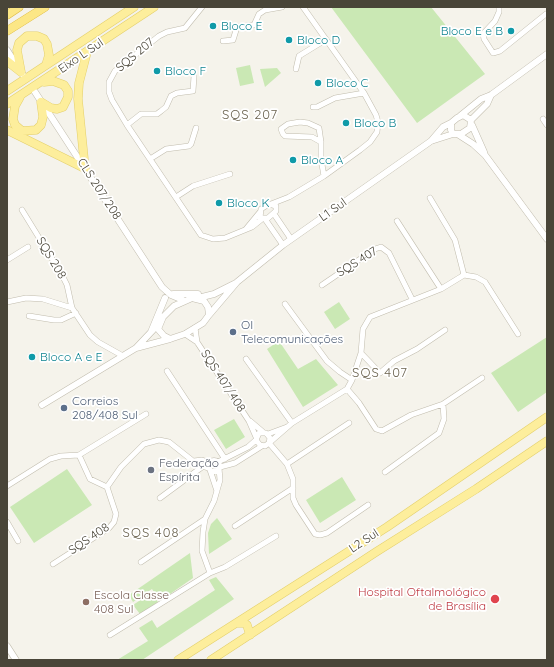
<!DOCTYPE html>
<html>
<head>
<meta charset="utf-8">
<style>
  body { margin:0 }
  #map { position:relative; width:554px; height:667px; overflow:hidden; background:#f5f3eb; font-family:Quicksand,sans-serif }
  canvas { display:block }
  .frame { position:absolute; inset:0; border:8px solid #494538; pointer-events:none }
</style>
</head>
<body>
<div id="map">
<canvas width="554" height="667"></canvas>
<div class="frame"></div>
</div>
<script>
const c = document.querySelector('canvas').getContext('2d');
c.lineJoin = 'round';
function fill(path, color) { c.fillStyle = color; c.fill(path, 'evenodd'); }
const toPath = rows => new Path2D(rows.map(r => 'M' + r).join(''));
function stroke(path, color, width, dash) { c.strokeStyle = color; c.lineWidth = width; c.lineCap = dash ? 'butt' : 'round'; c.setLineDash(dash || []); c.stroke(path); }
function write(font, color, halo, rows, align = 'center') {
  c.font = font + ' Quicksand,sans-serif'; c.lineWidth = 3.5; c.setLineDash([]); c.textBaseline = 'middle'; c.strokeStyle = halo; c.fillStyle = color; for (const [text, x, y, turn = 0] of rows) {
    c.save(); c.translate(x, y); c.rotate((+turn || 0) * Math.PI / 180); c.textAlign = isNaN(turn) ? turn : align; if (halo) c.strokeText(text, 0, 0); c.fillText(text, 0, 0); c.restore();
  }
}
const green = toPath([
  [331,7,431,7,485,74,417,123],
  [250,65,254,83,240,86,236,68],
  [277,68,281,73,265,87,260,69],
  [339,302,350,319,335,329,324,312],
  [547,337,547,392,518,412,491,373],
  [279,341,298,369,316,359,338,385,303,407,267,349],
  [234,419,245,437,226,449,214,430],
  [67,469,92,505,34,543,10,507],
  [342,477,356,500,320,523,306,500],
  [217,518,232,539,209,554,208,533,211,524],
  [190,553,193,578,160,601,152,589,133,602,129,595],
  [216,577,234,599,142,660,117,660,148,641,139,628,152,620,157,628,215,590,209,580],
  [151,593,158,602,140,614,133,605]
]);
const minor = toPath([
  [202,7,185,28,167,32,159,36,115,71,109,82,109,92,112,100,127,125,201,235,213,239,225,238,252,227,262,219],
  [499,7,499,12,495,21,483,34,484,39,493,53,500,51,546,14],
  [223,41,233,40,237,27,254,25,259,14,265,10,282,7],
  [296,69,299,56,325,40],
  [313,107,317,107,335,98,364,93],
  [543,119,547,125],
  [127,125,141,114,157,114,161,111,166,107,171,96,177,93,193,91,194,76],
  [321,142,312,137,285,136,283,134,281,129,288,124,300,122,308,123,319,128,321,142,321,159,324,176],
  [150,159,166,149,189,146,191,144,196,128],
  [176,197,193,186,230,174],
  [269,204,276,206,276,211,268,218,260,218,261,209,269,204],
  [271,204,289,197,324,176,360,150,370,142,377,132,378,122,376,115,364,93,303,7],
  [22,210,62,275,67,285,72,308,90,335,98,342,123,356],
  [274,214,291,239],
  [265,219,283,245],
  [397,221,441,289],
  [246,229,260,212],
  [7,260,28,247],
  [464,275,476,277,485,282,518,334],
  [322,285,375,249,381,247,389,253,412,299],
  [7,302,26,298,43,299,72,308],
  [285,304,327,361,340,372,352,380],
  [29,316,54,320,61,320,76,313],
  [195,328,197,342],
  [185,334,197,342,249,421,256,437],
  [361,353,380,373,394,361,417,349,445,330],
  [246,359,292,423],
  [167,371,225,459],
  [347,389,359,403,376,429,382,431,411,415,443,404,482,378],
  [250,421,263,432],
  [349,423,287,464,269,443,292,423,347,389,352,380,361,353,363,329,370,317,441,289,464,275,455,240,430,198],
  [268,434,287,427],
  '208.5 466a5.5 5.5 0 1 1 11 0a5.5 5.5 0 1 1-11 0Z',
  [194,461,202,460,210,463],
  [218,462,248,447,256,440,259,433,266,433,270,438,269,443,265,446,260,445,256,440],
  [287,464,293,479,293,498,296,505,315,534,320,535,327,533,368,505],
  [220,467,235,463,262,446],
  [210,470,217,491],
  [385,472,439,433,444,419,443,404],
  [7,486,50,459,61,456,79,455],
  [107,487,90,479,79,455,146,414],
  [160,498,202,467],
  [7,522,18,541],
  [235,526,293,488],
  [141,562,205,519],
  [53,564,109,528,114,522,116,514,107,487,121,467,144,444,159,440,169,442,198,465,209,468],
  [210,573,225,567,276,536],
  [110,635,210,573,202,551,203,532,205,519,214,501,220,480,219,468]
]);
const tertiary = toPath([
  [7,50,23,75],
  [35,92,162,287,171,295,183,300],
  [463,115,471,120,470,128,461,134,453,134,451,130,451,123,457,118,463,115],
  [460,116,481,99,491,95,547,54],
  [471,120,487,104,491,95],
  [472,125,484,152],
  [459,135,473,144,485,155,547,239],
  [431,141,443,127,451,123],
  [173,294,198,294],
  [192,298,204,301,208,307,209,315,203,323,185,334,170,339,164,336,158,329,163,317,174,306,192,298],
  [198,298,214,294,234,284],
  [209,315,237,282,283,245,431,141,453,134],
  [151,332,165,298],
  [136,348,153,330],
  [42,405,136,348,170,339],
  [7,646,16,660]
]);
const primary = toPath([
  [7,61,21,72],
  [21,72,17,50,19,43,27,36,37,36,44,39,47,44,49,55,46,65],
  [7,91,134,7],
  [20,97,15,106,13,119,15,125,22,131,36,130,41,125,43,117,41,102],
  [41,102,51,108,57,109,63,107,68,97,68,91,64,85,53,81,44,82],
  [7,104,154,7],
  [7,130,84,168],
  [85,169,78,99,79,83,87,52],
  [237,623,244,623,247,625,250,635],
  [178,660,387,527,547,417],
  [211,660,376,552,476,489,547,441]
]);
const trunk = toPath([
  [7,15,19,7],
  [7,31,45,7]
]);
const markers = [
  [213,26,4,"#0f9aa8"],
  [511,31,4,"#0f9aa8"],
  [289,40,4,"#0f9aa8"],
  [157,71,4,"#0f9aa8"],
  [318,83,4,"#0f9aa8"],
  [346,123,4,"#0f9aa8"],
  [293,160,4,"#0f9aa8"],
  [219,203,4,"#0f9aa8"],
  [233,332,4,"#5c6f8a"],
  [32,357,4,"#0f9aa8"],
  [64,408,4,"#5c6f8a"],
  [151,470,4,"#6b7280"],
  [495,599,5,"#e0444e"],
  [86,602,4,"#8d6e63"]
];
const cultureNames = [
  ["Bloco E",221,26],
  ["Bloco E e B",503,31,"right"],
  ["Bloco D",297,40],
  ["Bloco F",165,71],
  ["Bloco C",326,83],
  ["Bloco B",354,123],
  ["Bloco A",301,160],
  ["Bloco K",227,203],
  ["Bloco A e E",40,357]
];
const streetNames = [
  ["SQS 207",135,55,-40],
  ["Eixo L Sul",81,56,-34],
  ["CLS 207/208",99,189,57],
  ["L1 Sul",333,210,-35],
  ["SQS 208",51,258,59],
  ["SQS 407",357,262,-32],
  ["SQS 407/408",223,381,57],
  ["SQS 408",89,539,-34],
  ["L2 Sul",364,541,-33]
];
const serviceNames = [
  ["OI",241,325],
  ["Telecomunicações",241,339],
  ["Correios",72,401],
  ["208/408 Sul",72,415]
];
const worshipNames = [
  ["Federação",159,463],
  ["Espírita",159,477]
];
const healthNames = [
  ["Hospital Oftalmológico",486,592],
  ["de Brasília",486,606]
];
const educationNames = [
  ["Escola Classe",94,595],
  ["408 Sul",94,609]
];
const neighbourhoodNames = [
  ["SQS 207",250,115],
  ["SQS 407",380,373],
  ["SQS 408",151,533]
];
fill(green, '#cae8b4');
stroke(minor, '#c1bcad', 6);
stroke(tertiary, '#c1bcad', 7);
stroke(primary, '#e3cf6b', 9);
stroke(trunk, '#dcb73d', 9);
stroke(minor, '#fff', 5);
stroke(tertiary, '#fff', 6);
stroke(primary, '#fdee9c', 8);
stroke(trunk, '#fce786', 8);
for (const [x, y, r, color] of markers) { const dot = new Path2D(); dot.arc(x, y, r, 0, 2 * Math.PI); c.fillStyle = color; c.fill(dot); stroke(dot, '#fff', 1.5); }
write('12px', '#0d838f', '#fff', cultureNames, 'left');
write('12px', '#494538', '#fff', streetNames);
write('12px', '#4e5e75', '#fff', serviceNames, 'left');
write('12px', '#5b616d', '#fff', worshipNames, 'left');
write('12px', '#be3a42', '#fff', healthNames, 'right');
write('12px', '#785e54', '#fff', educationNames, 'left');
c.letterSpacing = '1px';
write('13px', '#6c6450', '#fff', neighbourhoodNames);
c.letterSpacing = '0px';
</script>
</body>
</html>
